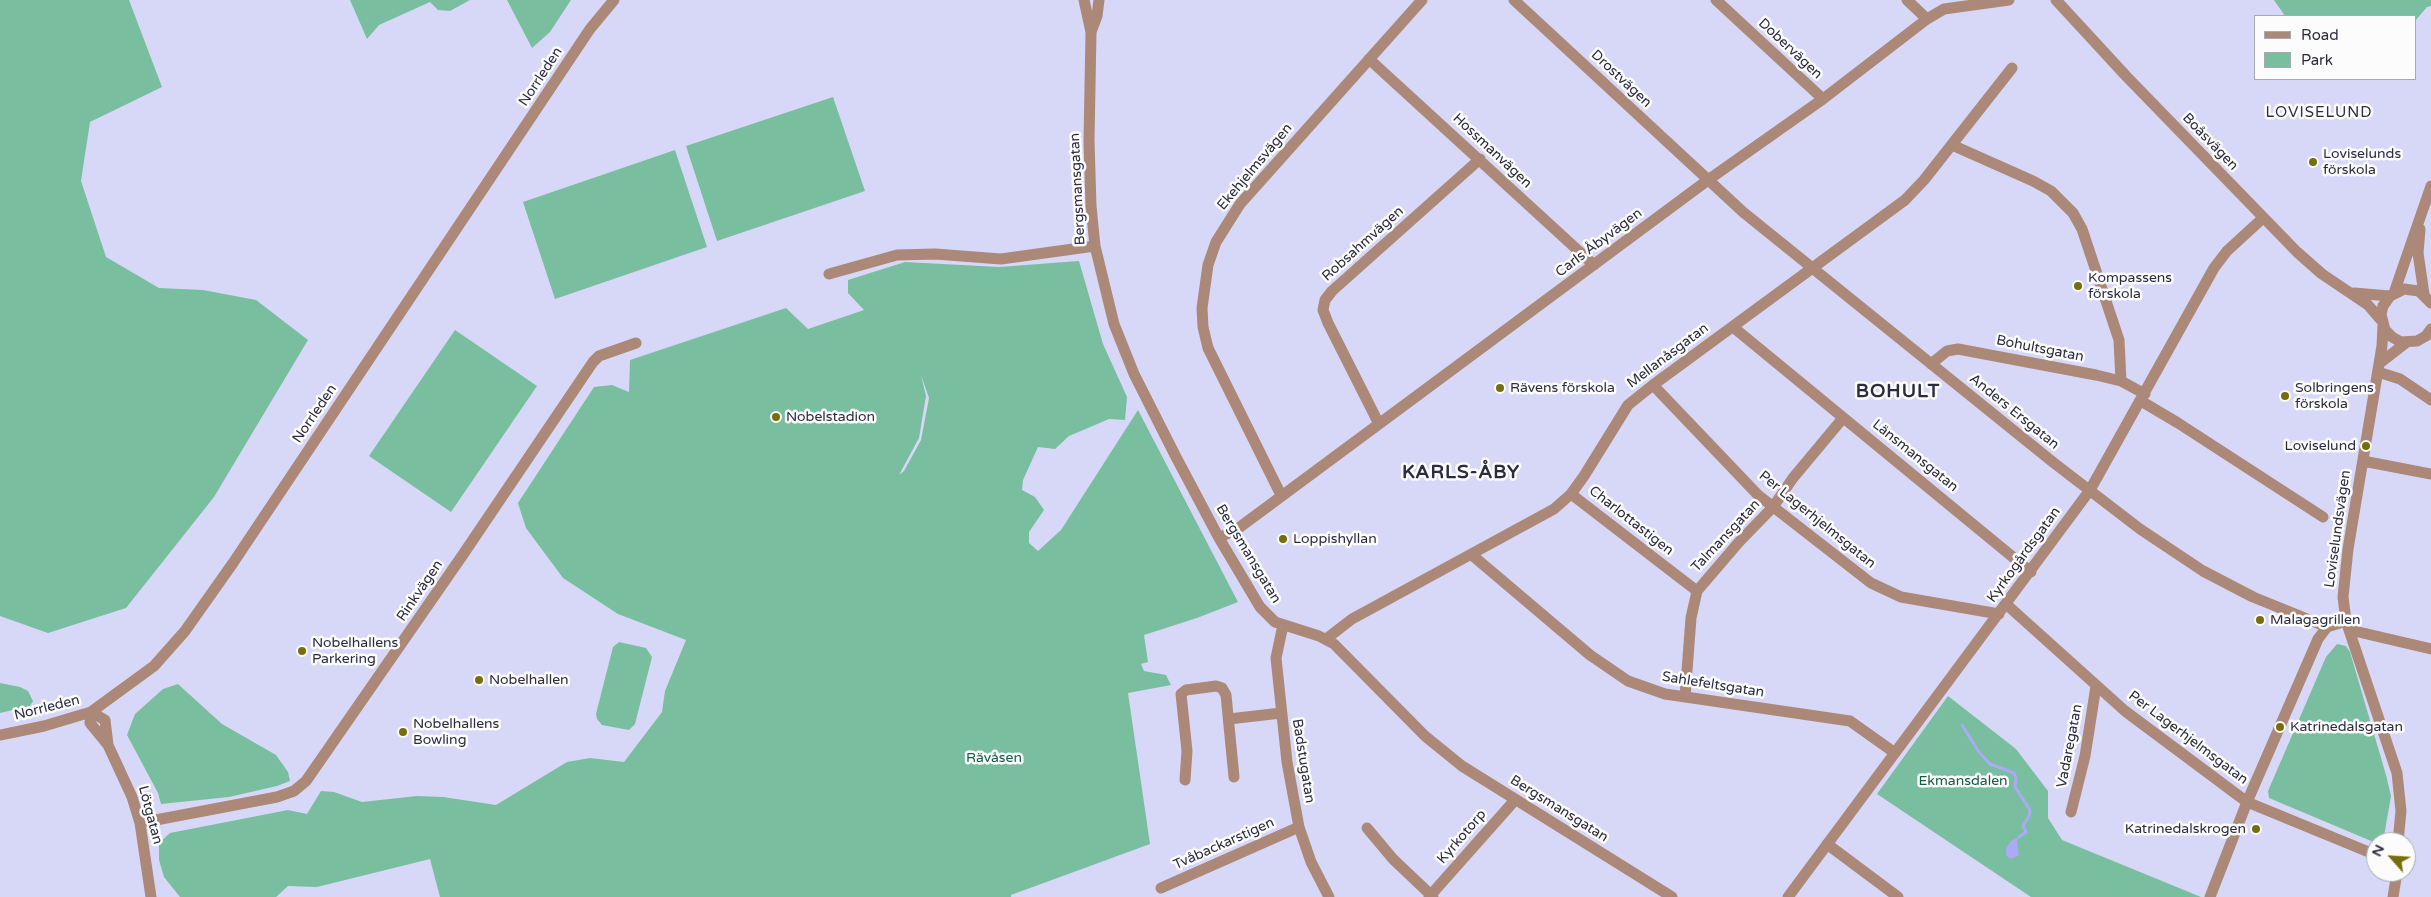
<!DOCTYPE html>
<html>
<head>
<meta charset="utf-8">
<style>
  body { margin:0 }
  #map { position:relative; width:2431px; height:897px; overflow:hidden; background:#d7d8f8; font-family:"Varela Round",sans-serif }
  canvas { display:block }
  .legend { position:absolute; left:2254px; top:15px; width:162px; height:65px; box-sizing:border-box; background:#fcfcfc; border:1px solid #a9a9b1; margin:0; padding:6px 9px; list-style:none; font-size:15px; color:#2c2c41 }
  .legend li { display:flex; align-items:center; gap:10px; height:25px }
  .legend b { width:25px; border:1px solid #a9a9b1 }
  .north { position:absolute; left:2366px; top:832px; width:50px; height:50px; box-sizing:border-box; background:#fcfcfc; border:1px solid #a9a9b1; border-radius:50%; rotate:296deg; font-size:14px; font-weight:700; line-height:20px; text-align:center; color:#2c2c41 }
  .north::after { content:''; display:block; margin:auto; width:18px; height:22px; background:#766e0c; clip-path:polygon(50% 0,100% 100%,50% 72%,0 100%) }
</style>
</head>
<body>
<div id="map">
<canvas width="2431" height="897"></canvas>
<ul class="legend">
<li><b style="height:6px;background:#ac8879"></b>Road</li>
<li><b style="height:14px;background:#79be9f"></b>Park</li>
</ul>
<div class="north">N</div>
</div>
<script>
const c = document.querySelector('canvas').getContext('2d');
c.lineJoin = 'round';
function fill(path, color) { c.fillStyle = color; c.fill(path, 'evenodd'); }
const toPath = rows => new Path2D(rows.map(r => 'M' + r).join(''));
function stroke(path, color, width, dash) { c.strokeStyle = color; c.lineWidth = width; c.lineCap = dash ? 'butt' : 'round'; c.setLineDash(dash || []); c.stroke(path); }
function write(font, color, halo, rows, align = 'center') {
  c.font = font + ' "Varela Round",sans-serif'; c.lineWidth = 5; c.setLineDash([]); c.textBaseline = 'middle'; c.strokeStyle = halo; c.fillStyle = color; for (const [text, x, y, turn = 0] of rows) {
    c.save(); c.translate(x, y); c.rotate((+turn || 0) * Math.PI / 180); c.textAlign = isNaN(turn) ? turn : align; if (halo) c.strokeText(text, 0, 0); c.fillText(text, 0, 0); c.restore();
  }
}
const green = toPath([
  [0,0,129,0,162,87,90,122,81,181,106,257,159,288,203,290,256,300,308,340,214,497,126,608,48,633,0,616],
  [350,0,470,0,450,11,438,10,430,2,379,25,367,39],
  [507,0,571,0,550,32,532,48],
  [2274,0,2431,0,2431,6,2427,7,2415,21,2415,16,2285,16],
  [833,97,865,191,717,241,686,146],
  [675,150,707,247,555,299,523,202],
  [1079,261,1103,344,1127,397,1125,420,1109,419,1069,436,1055,449,1038,447,1023,480,1022,490,1035,497,1044,510,1029,532,1029,543,1038,551,1061,530,1138,410,1238,602,1197,618,1144,635,1148,662,1141,664,1144,671,1166,675,1171,685,1128,693,1150,844,1011,895,1011,897,440,897,430,859,317,887,288,886,276,897,180,897,164,877,159,860,159,843,170,833,288,810,307,814,321,791,334,792,362,802,417,796,443,797,496,805,567,762,590,758,624,762,662,712,665,691,686,640,618,614,563,578,526,528,518,503,594,387,612,385,629,392,630,360,786,308,808,329,864,310,848,293,848,280,905,262,999,267],
  [921,375,929,398,921,440,904,471,899,475,919,438,926,396],
  [455,330,537,386,451,512,369,456],
  [619,642,646,648,652,657,635,724,629,730,602,725,597,719,596,714,613,647],
  [2337,644,2346,646,2350,652,2386,775,2391,796,2383,842,2376,843,2269,798,2268,791,2326,657],
  [0,683,20,687,28,691,33,701,30,706,0,713],
  [178,684,222,724,276,755,288,772,290,781,277,786,229,797,161,804,158,793,127,735,135,714,163,689],
  [1948,696,2016,749,2048,791,2048,818,2062,840,2201,897,2031,897,1877,794]
]);
const water = toPath([
  [2019,837,2017,842,2019,855,2011,859,2006,855,2006,848,2012,840]
]);
const stream = toPath([
  [1962,725,1979,752,1990,764,2014,773,2016,778,2015,787,2030,810,2029,816,2023,826,2026,832,2019,837]
]);
const minor = toPath([
  [1084,0,1091,32,1089,141,1091,206,1095,246,1114,324,1134,374,1176,457,1219,538,1260,607,1275,622,1319,636,1334,644,1425,736,1462,766,1672,897],
  [1514,0,1743,212,2054,463,2140,529,2203,571,2253,597,2327,627],
  [1716,0,1823,99],
  [1907,0,1927,19],
  [2056,0,2127,77,2297,252,2322,274,2368,305,2381,320],
  [1091,32,1097,16,1099,0],
  [1369,59,1594,265],
  [1952,145,2033,181,2051,191,2073,213,2082,229,2119,340,2121,381],
  [2420,229,2418,253,2424,294],
  [829,274,897,255,935,254,1001,259,1095,246],
  [2354,293,2390,296],
  [2394,293,2431,186],
  [2431,303,2419,291,2404,289,2390,296,2383,306,2381,314,2385,330,2392,337,2401,342,2417,341,2426,336,2431,329],
  [2383,325,2382,346,2348,549,2343,597,2346,621,2397,773,2401,811,2398,842],
  [1733,327,2031,572],
  [2380,363,2407,342],
  [1931,364,1947,351,1958,349,2096,375,2121,381,2145,394],
  [2378,372,2400,379,2431,400],
  [1653,385,1758,495,1871,583,1901,597,1999,614],
  [2141,401,2178,423,2323,517],
  [1379,424,1328,323,1323,310,1325,300,1332,291,1480,159],
  [2363,461,2431,474],
  [1571,494,1697,591],
  [1281,495,1208,348,1203,327,1202,308,1208,265,1216,242,1240,204,1422,0],
  [1219,538,1240,527,1708,180,1823,99,1927,19,1944,9,2009,0],
  [1472,555,1590,655,1628,681,1665,694,1850,721,1895,753],
  [2006,604,2125,711,2247,802,2376,855],
  [1283,625,1276,658,1287,762,1299,827,1311,862,1329,897],
  [2350,630,2431,649],
  [1326,639,1352,619,1554,509,1571,494,1584,476,1628,405,1653,385,1905,200,1924,180,2012,68],
  [1685,697,1691,618,1697,591,1739,542,1773,507,1793,478,1843,418],
  [91,712,90,723,108,745,132,797,140,823,151,897],
  [91,712,105,720,108,745],
  [1229,719,1281,713],
  [0,735,44,726,91,712,154,666,185,631,233,563,590,29,614,0],
  [1185,780,1187,751,1181,694,1186,690,1216,686,1222,688,1226,695,1234,777],
  [2071,812,2085,756,2096,686],
  [140,823,277,797,294,791,306,781,462,556,593,362,599,356,636,343],
  [1367,828,1393,859,1433,897],
  [1827,844,1898,897],
  [1161,888,1299,827],
  [1429,897,1515,800],
  [1788,897,2090,490,2214,268,2227,251,2263,218],
  [2210,897,2247,802,2318,639,2327,627,2346,621],
  [2393,897,2397,872]
]);
const markers = [
  [2313,162,5,"#766e0c"],
  [2078,286,5,"#766e0c"],
  [1500,388,5,"#766e0c"],
  [2285,396,5,"#766e0c"],
  [776,417,5,"#766e0c"],
  [2366,446,5,"#766e0c"],
  [1283,539,5,"#766e0c"],
  [2260,620,5,"#766e0c"],
  [302,651,5,"#766e0c"],
  [479,680,5,"#766e0c"],
  [2280,727,5,"#766e0c"],
  [403,732,5,"#766e0c"],
  [2256,829,5,"#766e0c"]
];
const streetNames = [
  ["Dobervägen",1790,49,43],
  ["Norrleden",541,77,-57],
  ["Drostvägen",1621,79,43],
  ["Boåsvägen",2210,142,46],
  ["Hossmanvägen",1492,151,43],
  ["Ekehjelmsvägen",1255,167,-50],
  ["Bergsmansgatan",1078,189,-93],
  ["Carls Åbyvägen",1599,243,-37],
  ["Robsahmvägen",1363,244,-42],
  ["Bohultsgatan",2040,349,11],
  ["Mellanåsgatan",1668,356,-37],
  ["Anders Ersgatan",2014,412,39],
  ["Norrleden",315,414,-56],
  ["Länsmansgatan",1915,456,39],
  ["Per Lagerhjelmsgatan",1817,520,39],
  ["Charlottastigen",1631,521,38],
  ["Loviselundsvägen",2338,529,-82],
  ["Talmansgatan",1726,536,-47],
  ["Bergsmansgatan",1248,554,59],
  ["Kyrkogårdsgatan",2024,555,-54],
  ["Rinkvägen",420,591,-56],
  ["Sahlefeltsgatan",1713,685,9],
  ["Norrleden",47,708,-14],
  ["Per Lagerhjelmsgatan",2188,738,37],
  ["Vadaregatan",2070,746,-79],
  ["Badstugatan",1303,761,81],
  ["Bergsmansgatan",1559,809,32],
  ["Lötgatan",150,815,75],
  ["Kyrkotorp",1462,837,-49],
  ["Tvåbackarstigen",1224,844,-24]
];
const poiNames = [
  ["Loviselunds",2323,154],
  ["förskola",2323,170],
  ["Kompassens",2088,278],
  ["förskola",2088,294],
  ["Rävens förskola",1510,388],
  ["Solbringens",2295,388],
  ["förskola",2295,404],
  ["Nobelstadion",786,417],
  ["Loviselund",2356,446,"right"],
  ["Loppishyllan",1293,539],
  ["Malagagrillen",2270,620],
  ["Nobelhallens",312,643],
  ["Parkering",312,659],
  ["Nobelhallen",489,680],
  ["Nobelhallens",413,724],
  ["Bowling",413,740],
  ["Katrinedalsgatan",2290,727],
  ["Katrinedalskrogen",2246,829,"right"]
];
const parkNames = [
  ["Rävåsen",994,758],
  ["Ekmansdalen",1963,781]
];
const neighbourhoodNames = [
  ["LOVISELUND",2319,113]
];
const districtNames = [
  ["BOHULT",1898,392],
  ["KARLS-ÅBY",1461,473]
];
fill(green, '#79be9f');
fill(water, '#abaaf7');
stroke(stream, '#abaaf7', 3);
stroke(minor, '#ac8879', 11);
for (const [x, y, r, color] of markers) { const dot = new Path2D(); dot.arc(x, y, r, 0, 2 * Math.PI); c.fillStyle = color; c.fill(dot); stroke(dot, '#fcfcfc', 2); }
write('14px', '#2c2c41', '#fcfcfc', streetNames);
write('14px', '#2c2c41', '#fcfcfc', poiNames, 'left');
write('14px', '#135e43', '#fcfcfc', parkNames);
c.letterSpacing = '1px';
write('15px', '#2c2c41', '#fcfcfc', neighbourhoodNames);
c.letterSpacing = '0px';
c.letterSpacing = '1px';
write('bold 19px', '#2c2c41', '#fcfcfc', districtNames);
c.letterSpacing = '0px';
</script>
</body>
</html>
